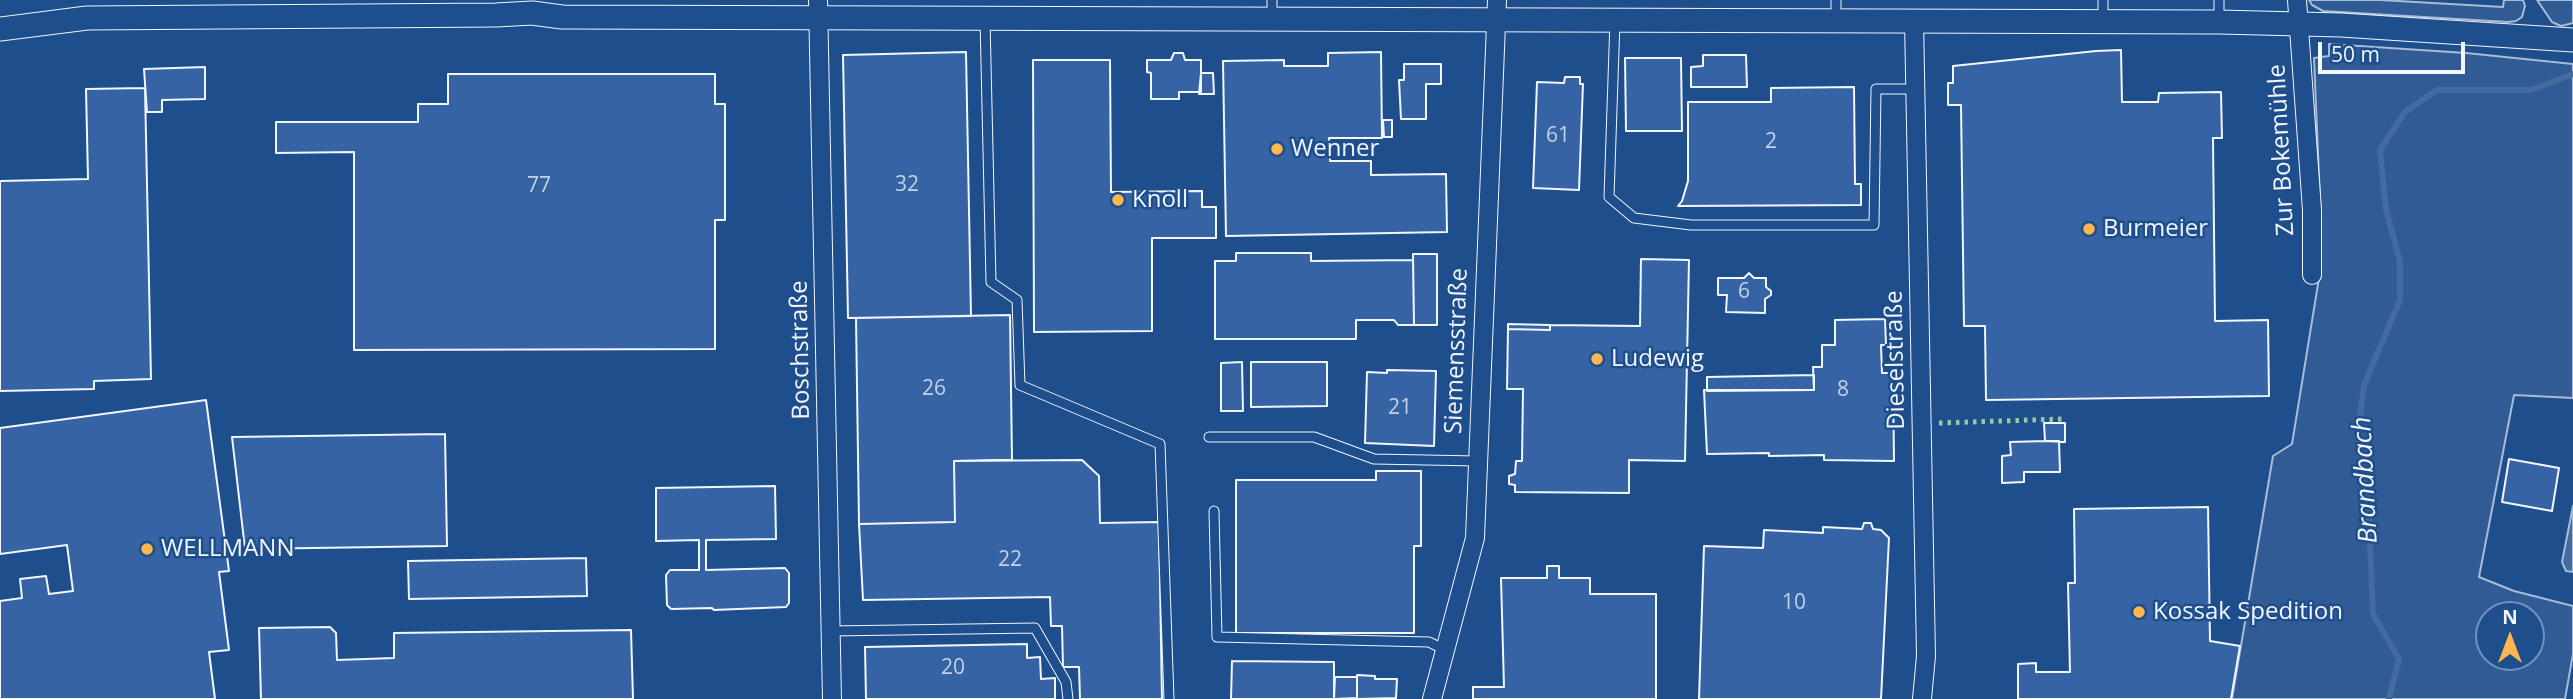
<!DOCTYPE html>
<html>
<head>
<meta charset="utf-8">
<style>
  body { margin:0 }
  #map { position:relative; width:2573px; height:699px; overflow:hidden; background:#1f4e8c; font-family:"Open Sans",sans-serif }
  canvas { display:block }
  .north { position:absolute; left:2475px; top:601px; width:70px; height:70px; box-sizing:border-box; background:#1f4e8c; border:2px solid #7391ba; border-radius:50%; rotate:0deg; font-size:19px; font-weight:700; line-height:28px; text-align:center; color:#f2f6ff }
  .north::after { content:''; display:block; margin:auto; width:24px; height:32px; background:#ffb74d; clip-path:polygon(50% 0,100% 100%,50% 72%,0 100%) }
  .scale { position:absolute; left:2318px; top:42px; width:147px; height:32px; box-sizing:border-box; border:4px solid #f2f6ff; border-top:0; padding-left:9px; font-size:21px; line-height:24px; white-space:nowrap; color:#f2f6ff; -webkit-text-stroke:5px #1f4e8c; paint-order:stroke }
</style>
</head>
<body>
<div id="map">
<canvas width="2573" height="699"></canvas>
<div class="north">N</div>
<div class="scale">50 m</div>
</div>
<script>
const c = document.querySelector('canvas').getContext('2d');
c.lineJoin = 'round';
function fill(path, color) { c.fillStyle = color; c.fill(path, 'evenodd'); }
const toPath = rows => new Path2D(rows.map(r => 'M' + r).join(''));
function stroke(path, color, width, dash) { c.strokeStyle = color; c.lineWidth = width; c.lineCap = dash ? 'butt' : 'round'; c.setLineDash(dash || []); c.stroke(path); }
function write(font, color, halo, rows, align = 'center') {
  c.font = font + ' "Open Sans",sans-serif'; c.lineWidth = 5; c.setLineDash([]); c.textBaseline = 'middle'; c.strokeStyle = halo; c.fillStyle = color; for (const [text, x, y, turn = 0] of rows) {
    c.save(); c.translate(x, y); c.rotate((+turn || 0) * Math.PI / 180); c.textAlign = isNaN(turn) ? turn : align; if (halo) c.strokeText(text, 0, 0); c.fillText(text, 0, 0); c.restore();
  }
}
const green = toPath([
  [2309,0,2380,0,2503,7,2504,0,2523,0,2525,6,2522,17,2516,21,2508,22,2323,11,2312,5,2309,0],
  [2537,0,2573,0,2573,23,2561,26,2552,22,2537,0],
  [2329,44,2466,53,2573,64,2573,398,2514,395,2479,577,2514,591,2573,606,2573,654,2565,699,2232,699,2273,456,2292,444,2319,278,2321,223,2314,58,2329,56,2329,44],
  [2489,615,2531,615,2531,657,2489,657,2489,615]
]);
const water = toPath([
  [2573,506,2573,572,2566,571,2562,562,2573,506]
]);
const stream = toPath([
  [2389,699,2399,659,2373,614,2369,520,2358,434,2364,385,2400,300,2400,261,2386,210,2380,150,2405,112,2437,90,2531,90,2573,74]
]);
const building = toPath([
  [2121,50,2122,102,2158,102,2159,93,2221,92,2222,138,2213,138,2215,321,2268,320,2269,396,1986,400,1985,326,1964,326,1961,105,1948,105,1948,83,1953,83,1953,66,2096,51,2121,50],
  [966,52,971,316,848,318,843,55,966,52],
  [1381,52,1382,138,1329,138,1330,161,1371,161,1371,175,1446,174,1447,232,1226,236,1223,61,1284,60,1284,66,1328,66,1328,53,1381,52],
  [1174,53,1183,53,1185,60,1201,60,1201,92,1179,92,1179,99,1151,99,1151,73,1147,72,1147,60,1171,60,1174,53],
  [1703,55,1746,55,1747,87,1691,87,1691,67,1703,66,1703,55],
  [1625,58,1681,58,1682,131,1626,131,1625,58],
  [1033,60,1110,60,1111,192,1202,191,1202,207,1216,207,1216,238,1152,238,1152,331,1034,332,1033,60],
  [1404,64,1441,64,1441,84,1426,84,1426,119,1401,119,1399,80,1404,80,1404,64],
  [205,67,205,99,162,100,162,112,147,112,144,69,205,67],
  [1201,73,1213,73,1214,94,1199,94,1201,73],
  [448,74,715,74,715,104,725,104,725,220,715,220,715,349,354,350,354,152,276,153,276,122,418,122,418,104,448,104,448,74],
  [1565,77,1580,77,1580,84,1583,84,1579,190,1533,188,1537,82,1564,83,1565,77],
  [1854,87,1855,184,1861,184,1861,205,1678,206,1682,201,1688,181,1688,102,1771,102,1771,88,1854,87],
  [145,88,151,379,94,381,94,389,0,391,0,181,88,179,86,89,145,88],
  [1383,120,1392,120,1392,137,1384,137,1383,120],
  [1236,253,1311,253,1311,261,1413,260,1414,325,1398,325,1394,320,1356,320,1356,339,1215,339,1215,261,1236,261,1236,253],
  [1413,254,1437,254,1437,325,1414,325,1413,254],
  [1641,259,1689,260,1685,461,1629,460,1629,493,1515,492,1515,485,1509,484,1509,476,1515,474,1516,461,1522,461,1523,389,1507,389,1508,329,1550,330,1550,325,1640,326,1641,259],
  [1749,273,1754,278,1766,278,1766,287,1771,291,1771,295,1765,299,1765,313,1726,312,1727,295,1718,295,1718,278,1744,278,1749,273],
  [1010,315,1012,460,954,461,955,522,859,524,856,318,1010,315],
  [1885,319,1886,345,1881,345,1882,373,1893,373,1894,461,1824,460,1824,455,1769,456,1769,453,1707,454,1704,390,1814,390,1813,367,1822,367,1822,345,1835,345,1835,320,1885,319],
  [1508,324,1550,325,1550,330,1508,329,1508,324],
  [1242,362,1243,411,1221,411,1221,363,1242,362],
  [1251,362,1327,362,1327,406,1251,407,1251,362],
  [1387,370,1436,371,1434,446,1365,443,1367,372,1387,373,1387,370],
  [1814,375,1814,390,1707,391,1707,377,1814,375],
  [206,400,229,571,219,572,229,650,209,652,215,699,0,699,0,601,22,598,20,579,46,576,49,594,73,591,67,545,0,554,0,428,206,400],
  [2044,423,2065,423,2065,442,2045,441,2044,423],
  [445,434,447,546,245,549,232,437,445,434],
  [2045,441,2059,441,2060,472,2024,472,2024,482,2002,483,2002,456,2011,455,2010,442,2045,441],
  [2509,459,2559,468,2552,511,2502,502,2509,459],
  [1082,460,1099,476,1100,523,1159,522,1162,699,1080,699,1079,667,1063,667,1062,626,1051,626,1050,597,863,600,859,524,955,522,954,461,1082,460],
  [1376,471,1421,471,1421,546,1414,546,1414,633,1236,633,1236,480,1376,480,1376,471],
  [775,486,776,539,706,540,706,570,785,568,789,573,789,603,786,607,714,610,712,608,671,609,667,605,666,575,670,570,699,570,699,540,656,541,656,488,775,486],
  [2208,507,2210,641,2240,646,2231,699,2018,699,2018,664,2036,663,2036,672,2070,672,2068,583,2075,583,2074,509,2208,507],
  [1864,523,1871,523,1873,529,1881,530,1889,538,1881,699,1699,699,1704,546,1763,548,1764,530,1823,533,1823,527,1862,529,1864,523],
  [586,558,587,596,409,599,408,561,586,558],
  [1547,566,1559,566,1559,578,1590,578,1590,594,1656,594,1656,699,1473,699,1473,687,1504,687,1501,578,1547,578,1547,566],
  [330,627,336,633,337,660,394,658,394,633,631,630,633,699,261,699,259,628,330,627],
  [1027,644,1027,658,1040,657,1041,679,1055,678,1055,699,866,699,865,647,1027,644],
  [1232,661,1334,662,1334,699,1231,699,1232,661],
  [1357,675,1375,676,1375,679,1397,679,1396,698,1357,699,1357,675],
  [1335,677,1357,677,1357,698,1334,699,1335,677]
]);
const service = toPath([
  [1272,0,1272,19],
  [1836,0,1836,19],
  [2103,0,2103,19],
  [2219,0,2219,20],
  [985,19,991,282,1017,300,1020,385,1160,444,1169,699],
  [1615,20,1609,197,1634,218,1691,225,1874,225,1876,89,1915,89],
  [1209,437,1314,437,1374,459,1477,461],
  [1214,511,1217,637,1429,642,1445,650],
  [831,631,1035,628,1066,682,1068,699]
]);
const minor = toPath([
  [818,0,832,699],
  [2297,0,2312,210,2312,275],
  [1914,20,1926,656,1922,699],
  [1432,699,1475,538,1497,0]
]);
const tertiary = toPath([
  [0,29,87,18,496,15,532,13,562,17,2219,22,2341,25,2573,40]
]);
const hedge = toPath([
  [1939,423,2062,419]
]);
const markers = [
  [1277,149,7,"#ffb74d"],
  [1118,200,7,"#ffb74d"],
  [2089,229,7,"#ffb74d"],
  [1597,359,7,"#ffb74d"],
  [147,549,7,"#ffb74d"],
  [2139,612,7,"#ffb74d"]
];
const numberNames = [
  ["61",1558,136],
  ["2",1771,142],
  ["32",907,185],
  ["77",539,186],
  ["6",1744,292],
  ["26",934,389],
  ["8",1843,390],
  ["21",1400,408],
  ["22",1010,560],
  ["10",1794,603],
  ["20",953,668]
];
const poiNames = [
  ["Wenner",1291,149],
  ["Knoll",1132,200],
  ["Burmeier",2103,229],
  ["Ludewig",1611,359],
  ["WELLMANN",161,549],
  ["Kossak Spedition",2153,612]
];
const streetNames = [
  ["Zur Bokemühle",2282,150,-93],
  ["Boschstraße",801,350,-91],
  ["Siemensstraße",1457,351,-88],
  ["Dieselstraße",1896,360,-91]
];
const waterNames = [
  ["Brandbach",2366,480,-93]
];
fill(green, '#305b95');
stroke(green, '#a8bbd7', 2);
fill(water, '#446ba0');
stroke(water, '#a8bbd7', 2);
stroke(stream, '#446ba0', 6);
fill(building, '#3563a3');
stroke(building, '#f2f6ff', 2);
stroke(service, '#f2f6ff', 11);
stroke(minor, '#f2f6ff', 20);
stroke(tertiary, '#f2f6ff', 25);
stroke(service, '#1f4e8c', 9);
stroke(minor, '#1f4e8c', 18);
stroke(tertiary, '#1f4e8c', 23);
stroke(hedge, '#97c8a6', 5, [3.5, 5]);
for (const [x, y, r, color] of markers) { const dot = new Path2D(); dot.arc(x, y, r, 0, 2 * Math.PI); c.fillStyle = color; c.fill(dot); stroke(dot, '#1f4e8c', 2.5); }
write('21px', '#c3d1e8', null, numberNames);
write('24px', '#f2f6ff', '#1f4e8c', poiNames, 'left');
write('24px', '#f2f6ff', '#1f4e8c', streetNames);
write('italic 26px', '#f2f6ff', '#1f4e8c', waterNames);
</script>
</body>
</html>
